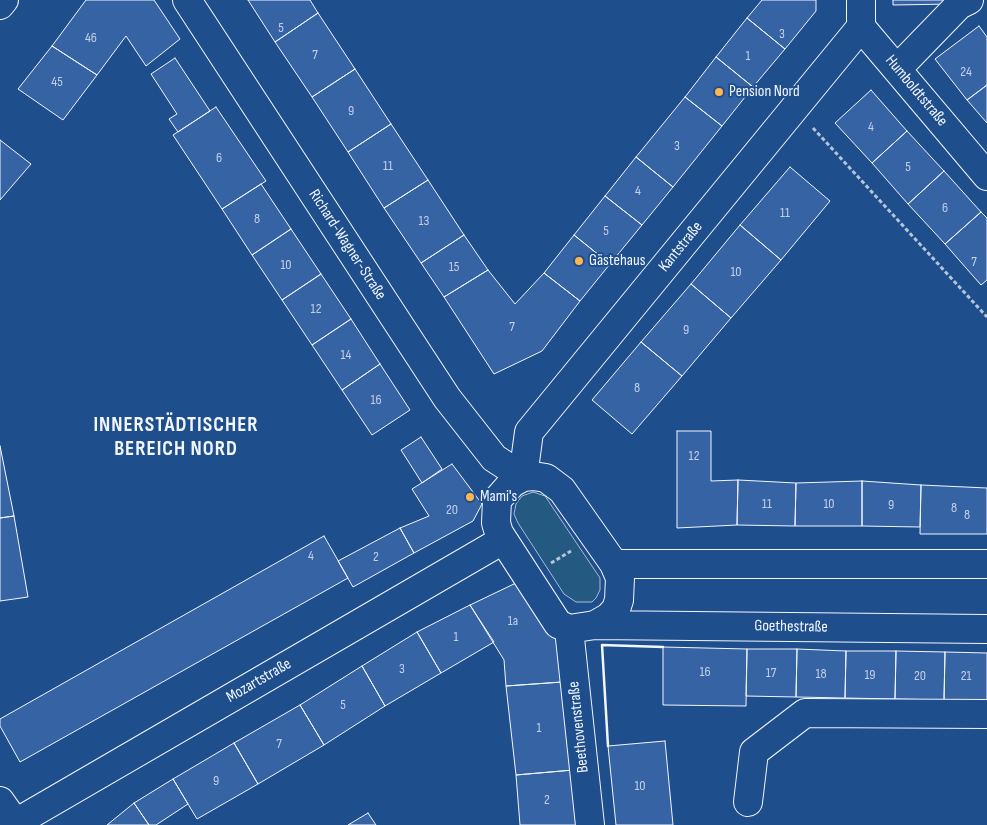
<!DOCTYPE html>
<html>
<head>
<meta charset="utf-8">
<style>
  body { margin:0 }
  canvas { display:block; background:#1f4e8c }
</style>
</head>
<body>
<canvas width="987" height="825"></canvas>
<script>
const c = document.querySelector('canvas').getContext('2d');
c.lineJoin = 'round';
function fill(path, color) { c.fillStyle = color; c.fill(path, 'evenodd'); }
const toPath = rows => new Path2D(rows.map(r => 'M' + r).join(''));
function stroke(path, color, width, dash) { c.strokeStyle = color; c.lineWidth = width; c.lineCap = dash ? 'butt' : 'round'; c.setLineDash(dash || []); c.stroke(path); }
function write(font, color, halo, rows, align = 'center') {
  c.font = font + ' "Sofia Sans Condensed",sans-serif'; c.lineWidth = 4; c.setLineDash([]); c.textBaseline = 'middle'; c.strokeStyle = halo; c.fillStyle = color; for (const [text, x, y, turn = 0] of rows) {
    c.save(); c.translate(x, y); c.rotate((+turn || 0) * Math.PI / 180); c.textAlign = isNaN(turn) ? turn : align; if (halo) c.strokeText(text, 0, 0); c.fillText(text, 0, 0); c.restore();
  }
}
const green = toPath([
  [533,492,545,496,600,578,600,590,596,598,592,602,576,602,564,594,518,523,514,514,516,504,522,496,533,492]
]);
const building = toPath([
  [86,0,154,0,180,39,146,66,126,36,97,75,52,46,86,0],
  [248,0,310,0,318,13,275,42,248,0],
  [762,0,816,0,816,11,785,49,747,18,762,0],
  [893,0,952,0,952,4,893,5,893,0],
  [318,13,355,69,312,97,275,42,318,13],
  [747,18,785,49,753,87,716,57,747,18],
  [979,26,987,37,987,85,967,100,935,59,979,26],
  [52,46,97,75,63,120,18,89,52,46],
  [716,57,753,87,722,126,685,97,716,57],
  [175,58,210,111,178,132,169,119,177,114,151,74,175,58],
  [355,69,391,124,348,152,312,97,355,69],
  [987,85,987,123,967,100,987,85],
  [871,90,907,131,872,163,835,123,871,90],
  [685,97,722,126,673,187,636,157,685,97],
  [216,107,266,181,222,209,173,135,216,107],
  [391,124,428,180,384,208,348,152,391,124],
  [907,131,944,171,908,204,872,163,907,131],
  [0,140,31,164,0,200,0,140],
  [636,157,673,187,642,225,605,196,636,157],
  [790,167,830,201,781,260,740,225,790,167],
  [944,171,981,212,945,244,908,204,944,171],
  [428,180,464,235,421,263,384,208,428,180],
  [261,184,291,229,252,255,222,209,261,184],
  [605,196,642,225,610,264,574,235,605,196],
  [981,212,987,218,987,280,981,285,945,244,981,212],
  [740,225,781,260,731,318,691,284,740,225],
  [291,229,321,274,282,300,252,255,291,229],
  [464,235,488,270,444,297,421,263,464,235],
  [574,235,610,264,580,301,544,273,574,235],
  [488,270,515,304,544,273,580,301,542,351,494,374,444,297,488,270],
  [321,274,351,319,312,345,282,300,321,274],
  [691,284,731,318,682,376,641,342,691,284],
  [351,319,380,364,342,390,312,345,351,319],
  [641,342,682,376,632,434,592,400,641,342],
  [380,364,410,410,372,435,342,390,380,364],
  [677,431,711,431,711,481,738,480,737,525,677,528,677,431],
  [421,437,442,469,422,483,401,450,421,437],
  [0,446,14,516,0,518,0,446],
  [452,464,482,504,473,521,414,553,400,528,429,516,412,489,452,464],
  [738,480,796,483,795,526,737,525,738,480],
  [862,481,921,485,920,527,862,526,862,481],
  [862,481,862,526,795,526,796,483,862,481],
  [921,485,987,488,987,534,920,534,921,485],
  [14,516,28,597,0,601,0,518,14,516],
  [400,528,414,553,353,587,338,561,400,528],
  [324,536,348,578,20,762,0,726,0,719,324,536],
  [516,583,557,638,562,682,506,686,504,660,470,605,516,583],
  [470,605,494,642,441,673,417,632,470,605],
  [417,632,441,673,385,706,362,666,417,632],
  [663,647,747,649,746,706,663,705,663,647],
  [747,649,797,649,796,697,746,696,747,649],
  [797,649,846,651,845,698,796,697,797,649],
  [846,651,896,651,895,699,845,698,846,651],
  [896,651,945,652,944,700,895,699,896,651],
  [945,652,987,653,987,700,944,700,945,652],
  [362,666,385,706,324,745,300,705,362,666],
  [562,682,573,770,516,775,506,686,562,682],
  [300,705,324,745,258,784,234,743,300,705],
  [665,741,673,825,616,825,608,746,665,741],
  [234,743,258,784,197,819,173,779,234,743],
  [573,770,577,825,520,825,516,775,573,770],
  [173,779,188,804,156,825,149,825,134,803,173,779],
  [134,803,149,825,107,825,134,803],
  [368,813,376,825,348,825,368,813]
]);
const path = toPath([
  [813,128,987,317],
  [551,563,571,551]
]);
const minor = toPath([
  [187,0,447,398,494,458,523,477],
  [861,0,861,27,987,176],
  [0,5,4,0],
  [897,69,959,5,969,0],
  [533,476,546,478,562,490,614,564,620,578,619,600,616,609,609,617,595,625,569,629,558,624,499,533,496,523,497,500,512,483,523,477,533,476],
  [523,477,529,432,861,27],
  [614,564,987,564],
  [595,625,987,629],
  [569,629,590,825],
  [0,801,17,825],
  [748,802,754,752,805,713,987,714],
  [12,825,503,540]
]);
const wall = toPath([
  [608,746,602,645,663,647]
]);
const markers = [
  [719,92,5,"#ffb74d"],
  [579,261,5,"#ffb74d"],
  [470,497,5,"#ffb74d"]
];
const numberNames = [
  ["5",281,28],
  ["3",782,34],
  ["46",91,38],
  ["7",315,55],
  ["1",748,56],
  ["24",966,72],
  ["45",57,82],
  ["9",351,111],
  ["4",871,127],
  ["3",677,146],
  ["6",219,158],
  ["11",388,166],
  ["5",908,167],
  ["4",638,191],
  ["6",945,208],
  ["11",785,213],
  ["8",257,219],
  ["13",424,221],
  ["5",606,231],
  ["7",974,262],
  ["10",286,265],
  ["15",454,267],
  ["10",736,272],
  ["12",316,309],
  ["7",512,327],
  ["9",686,330],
  ["14",346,355],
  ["8",637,388],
  ["16",376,400],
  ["12",694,456],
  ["11",767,504],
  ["10",829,504],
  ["9",891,505],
  ["8",954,508],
  ["20",452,510],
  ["8",967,515],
  ["4",311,556],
  ["2",376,557],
  ["1a",513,621],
  ["1",456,637],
  ["3",402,669],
  ["16",705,672],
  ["17",771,673],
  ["18",821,674],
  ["19",870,675],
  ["20",920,676],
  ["21",966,676],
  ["5",343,705],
  ["1",539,728],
  ["7",279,744],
  ["9",216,781],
  ["10",640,786],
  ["2",547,800]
];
const streetNames = [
  ["Humboldtstraße",916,91,50],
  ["Richard-Wagner-Straße",347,245,57],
  ["Kantstraße",681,247,-51],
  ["Goethestraße",791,627,1],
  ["Mozartstraße",259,681,-30],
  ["Beethovenstraße",579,727,-96]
];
const poiNames = [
  ["Pension Nord",729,92],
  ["Gästehaus",589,261],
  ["Mami's",480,497]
];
const districtNames = [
  ["INNERSTÄDTISCHER",176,426],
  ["BEREICH NORD",176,450]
];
fill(green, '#245a82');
stroke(green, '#a8bbd7', 1);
fill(building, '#3563a3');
stroke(building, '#f2f6ff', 1);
stroke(minor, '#f2f6ff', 30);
stroke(path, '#b3c4dc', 3, [4, 2.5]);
stroke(minor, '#1f4e8c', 28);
stroke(wall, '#f2f6ff', 2.5);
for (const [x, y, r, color] of markers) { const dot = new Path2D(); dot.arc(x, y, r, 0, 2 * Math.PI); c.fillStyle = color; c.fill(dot); stroke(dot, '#1f4e8c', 2); }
write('14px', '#c3d1e8', null, numberNames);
write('16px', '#f2f6ff', '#1f4e8c', streetNames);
write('16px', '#f2f6ff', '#1f4e8c', poiNames, 'left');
c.letterSpacing = '1px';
write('bold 21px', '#f2f6ff', '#1f4e8c', districtNames);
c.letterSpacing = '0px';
</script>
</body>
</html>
